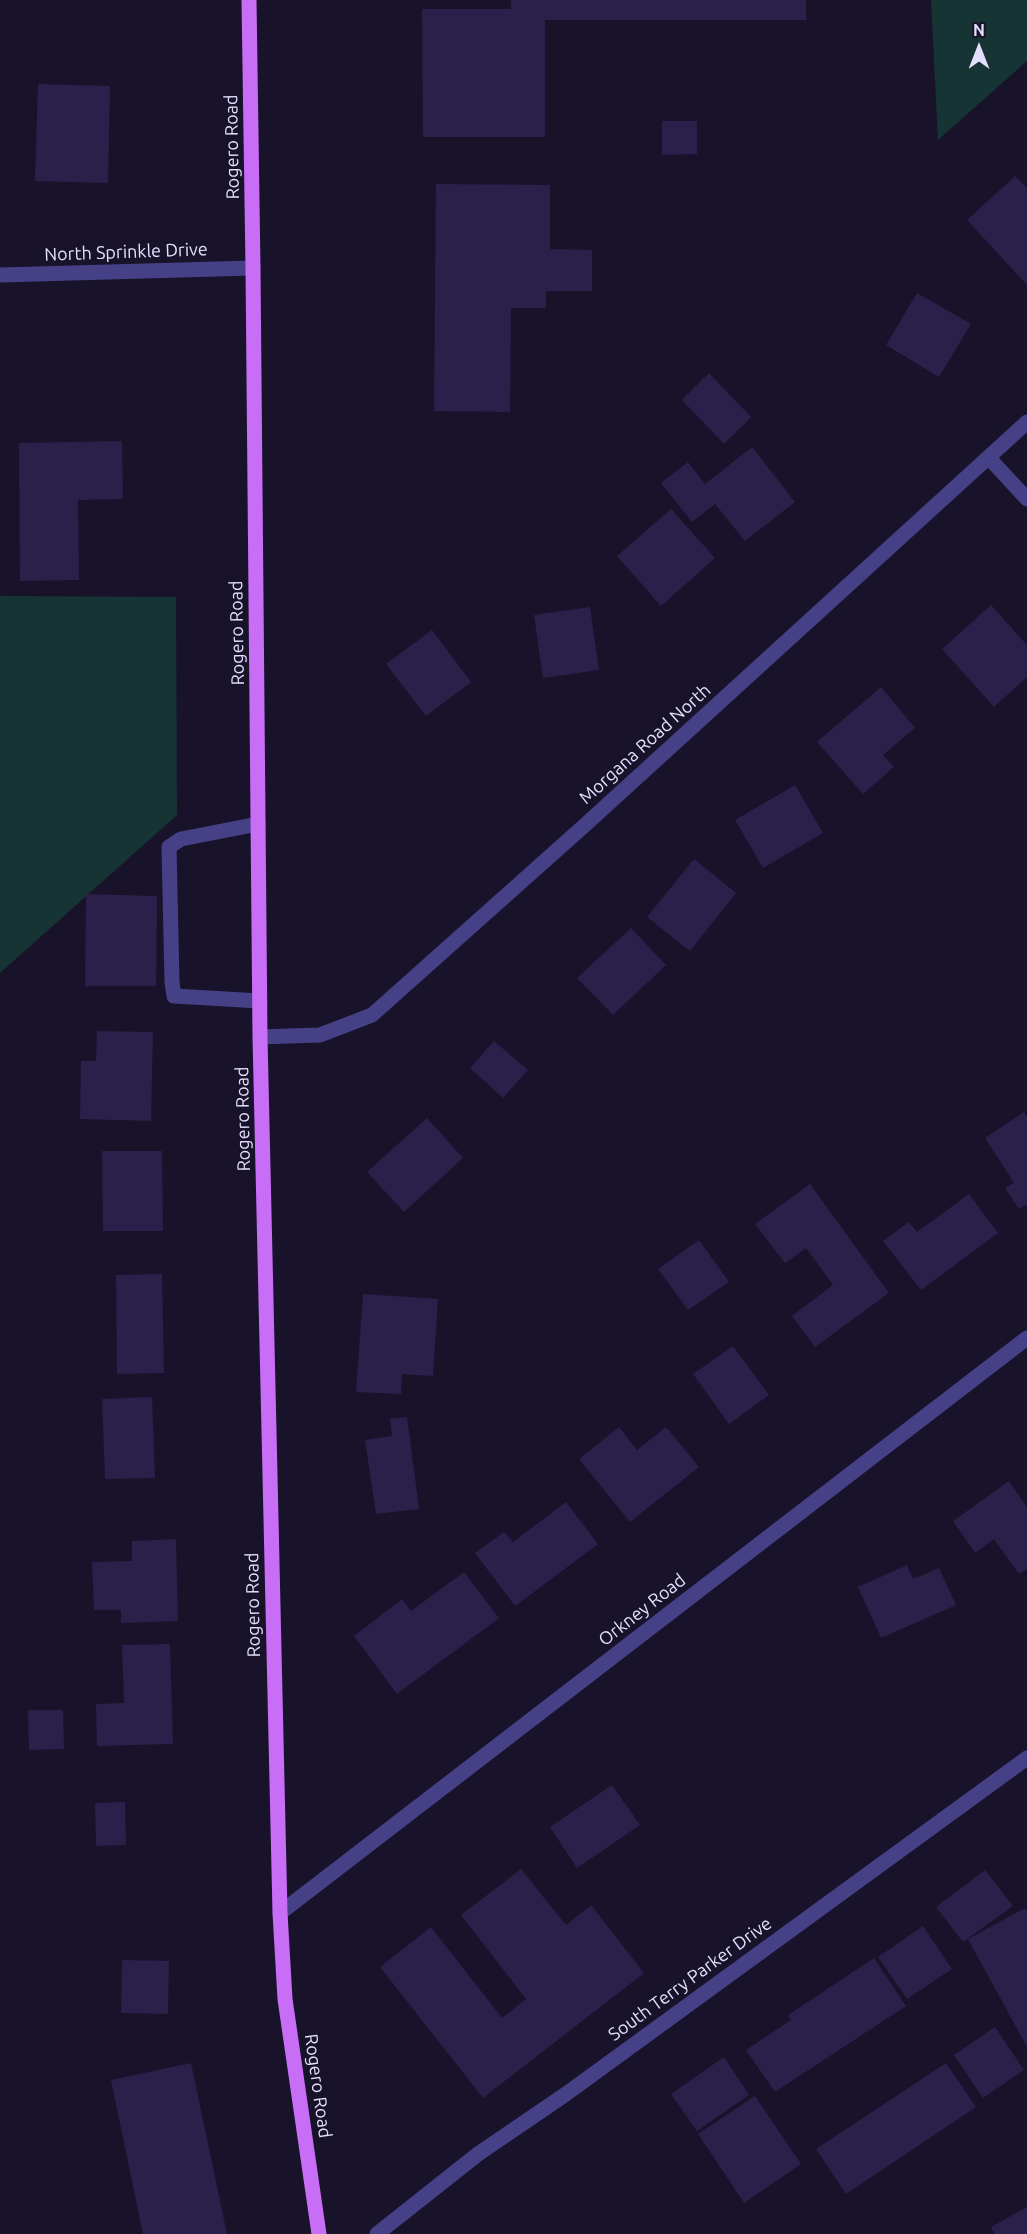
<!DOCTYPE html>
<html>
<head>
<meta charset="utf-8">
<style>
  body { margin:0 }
  #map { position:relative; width:1027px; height:2234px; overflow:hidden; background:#18132b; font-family:Ubuntu,sans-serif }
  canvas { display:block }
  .north { position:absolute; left:949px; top:18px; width:60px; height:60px; -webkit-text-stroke:4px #18132b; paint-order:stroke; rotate:0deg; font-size:16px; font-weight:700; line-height:24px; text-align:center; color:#e3dffd }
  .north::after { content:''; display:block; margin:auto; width:21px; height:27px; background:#e3dffd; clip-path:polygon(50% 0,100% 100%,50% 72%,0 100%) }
</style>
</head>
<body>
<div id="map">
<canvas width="1027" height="2234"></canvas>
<div class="north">N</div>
</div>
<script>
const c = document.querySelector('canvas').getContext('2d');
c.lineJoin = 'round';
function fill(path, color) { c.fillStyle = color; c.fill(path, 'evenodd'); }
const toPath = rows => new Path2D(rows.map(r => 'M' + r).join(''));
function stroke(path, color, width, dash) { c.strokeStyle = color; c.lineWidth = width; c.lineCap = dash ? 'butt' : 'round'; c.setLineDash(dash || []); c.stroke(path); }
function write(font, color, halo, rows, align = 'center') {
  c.font = font + ' Ubuntu,sans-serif'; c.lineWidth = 4.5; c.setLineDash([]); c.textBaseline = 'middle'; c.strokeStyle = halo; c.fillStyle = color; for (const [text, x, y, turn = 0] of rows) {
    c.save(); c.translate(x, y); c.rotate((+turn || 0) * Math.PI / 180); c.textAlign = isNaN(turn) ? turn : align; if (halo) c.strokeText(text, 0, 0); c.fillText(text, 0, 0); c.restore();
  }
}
const green = toPath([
  [931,0,1027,0,1027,61,938,140],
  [0,596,176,597,177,815,0,973]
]);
const building = toPath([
  [511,0,806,0,806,20,545,20,545,137,423,137,422,9,511,9],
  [38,84,110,86,108,183,35,181],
  [662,121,697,121,697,154,662,155],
  [1015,176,1027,188,1027,285,967,220],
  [436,184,550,185,550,249,592,250,592,291,546,291,546,308,511,308,510,412,434,411],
  [917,293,971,324,939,377,886,345],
  [709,373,751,417,724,444,682,400],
  [122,441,123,499,78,500,79,580,20,581,19,443],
  [752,447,795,502,745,541,715,504,692,522,661,483,688,462,705,484],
  [671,509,715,558,661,606,617,556],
  [991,605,1027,645,1027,677,994,707,942,649],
  [590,607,599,670,543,678,534,615],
  [432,630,471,682,426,716,386,664],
  [881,687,915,728,883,755,894,767,863,794,817,742],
  [795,785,823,833,763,868,735,820],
  [694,859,736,893,690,951,647,917],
  [86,894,157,896,156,986,85,986],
  [631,928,666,965,613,1015,577,978],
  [97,1031,153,1032,151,1121,80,1119,81,1061,96,1061],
  [494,1041,528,1070,503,1098,470,1068],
  [1024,1112,1027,1117,1027,1204,1019,1209,1005,1188,1014,1183,985,1138],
  [427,1118,463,1158,404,1212,367,1172],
  [102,1151,162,1151,163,1231,103,1231],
  [810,1184,889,1293,815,1347,792,1316,833,1285,806,1248,785,1263,755,1224],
  [969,1194,998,1233,921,1290,883,1241,909,1222,917,1232],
  [699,1240,729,1282,688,1310,658,1269],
  [162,1274,164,1373,117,1374,116,1275],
  [363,1294,438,1299,433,1376,402,1374,401,1394,356,1392],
  [733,1346,769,1395,729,1424,693,1374],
  [152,1397,155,1478,105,1479,102,1399],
  [407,1417,419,1509,376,1514,365,1440,392,1436,390,1419],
  [619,1427,637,1450,666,1427,699,1467,630,1522,579,1459],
  [1009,1481,1027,1507,1027,1569,1019,1574,994,1539,975,1553,953,1521],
  [566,1502,598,1544,515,1606,475,1553,504,1532,513,1542],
  [176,1539,178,1621,121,1623,121,1610,94,1610,92,1562,132,1561,132,1541],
  [907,1565,913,1579,939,1568,956,1605,881,1638,858,1587],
  [464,1572,499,1618,397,1694,354,1636,402,1599,411,1611],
  [170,1644,173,1744,97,1746,96,1704,124,1703,122,1645],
  [28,1710,63,1710,64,1749,29,1750],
  [612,1785,640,1825,577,1868,550,1827],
  [125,1802,126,1845,96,1846,95,1803],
  [521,1869,566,1925,591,1905,644,1973,483,2098,380,1967,431,1927,502,2018,526,1999,461,1915],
  [985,1870,1013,1906,963,1942,936,1907],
  [1025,1908,1027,1911,1027,2047,968,1939],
  [923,1926,952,1969,907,1999,878,1957],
  [874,1958,906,2006,775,2092,746,2050,791,2020,788,2015],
  [122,1960,169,1961,168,2014,121,2013],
  [995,2027,1024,2070,983,2098,954,2055],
  [724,2057,749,2095,697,2131,671,2094],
  [191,2063,227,2234,143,2234,111,2080],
  [946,2063,976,2107,846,2194,816,2149],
  [755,2096,801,2164,744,2203,698,2134],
  [1027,2207,1027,2234,995,2234,991,2227]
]);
const minor = toPath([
  [0,275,253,268],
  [989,458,1027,499],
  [258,824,181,839,169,847,172,982,174,996,260,1001],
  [260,1037,320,1035,372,1015,585,825,1027,422],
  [280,1913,1027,1338],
  [377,2234,478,2154,566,2094,1027,1758]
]);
const major = toPath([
  [249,0,253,268,260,1037,280,1913,285,1999,319,2234]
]);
const streetNames = [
  ["Rogero Road",232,147,-91],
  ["North Sprinkle Drive",126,252,-2],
  ["Rogero Road",237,633,-91],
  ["Morgana Road North",645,744,-42],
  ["Rogero Road",243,1119,-91],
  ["Rogero Road",253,1605,-91],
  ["Orkney Road",642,1610,-38],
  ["South Terry Parker Drive",690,1979,-36],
  ["Rogero Road",318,2086,82]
];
fill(green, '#163434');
fill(building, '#2a204a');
stroke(minor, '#464186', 15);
stroke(major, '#c86df6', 15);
write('18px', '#e3dffd', '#18132b', streetNames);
</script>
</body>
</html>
